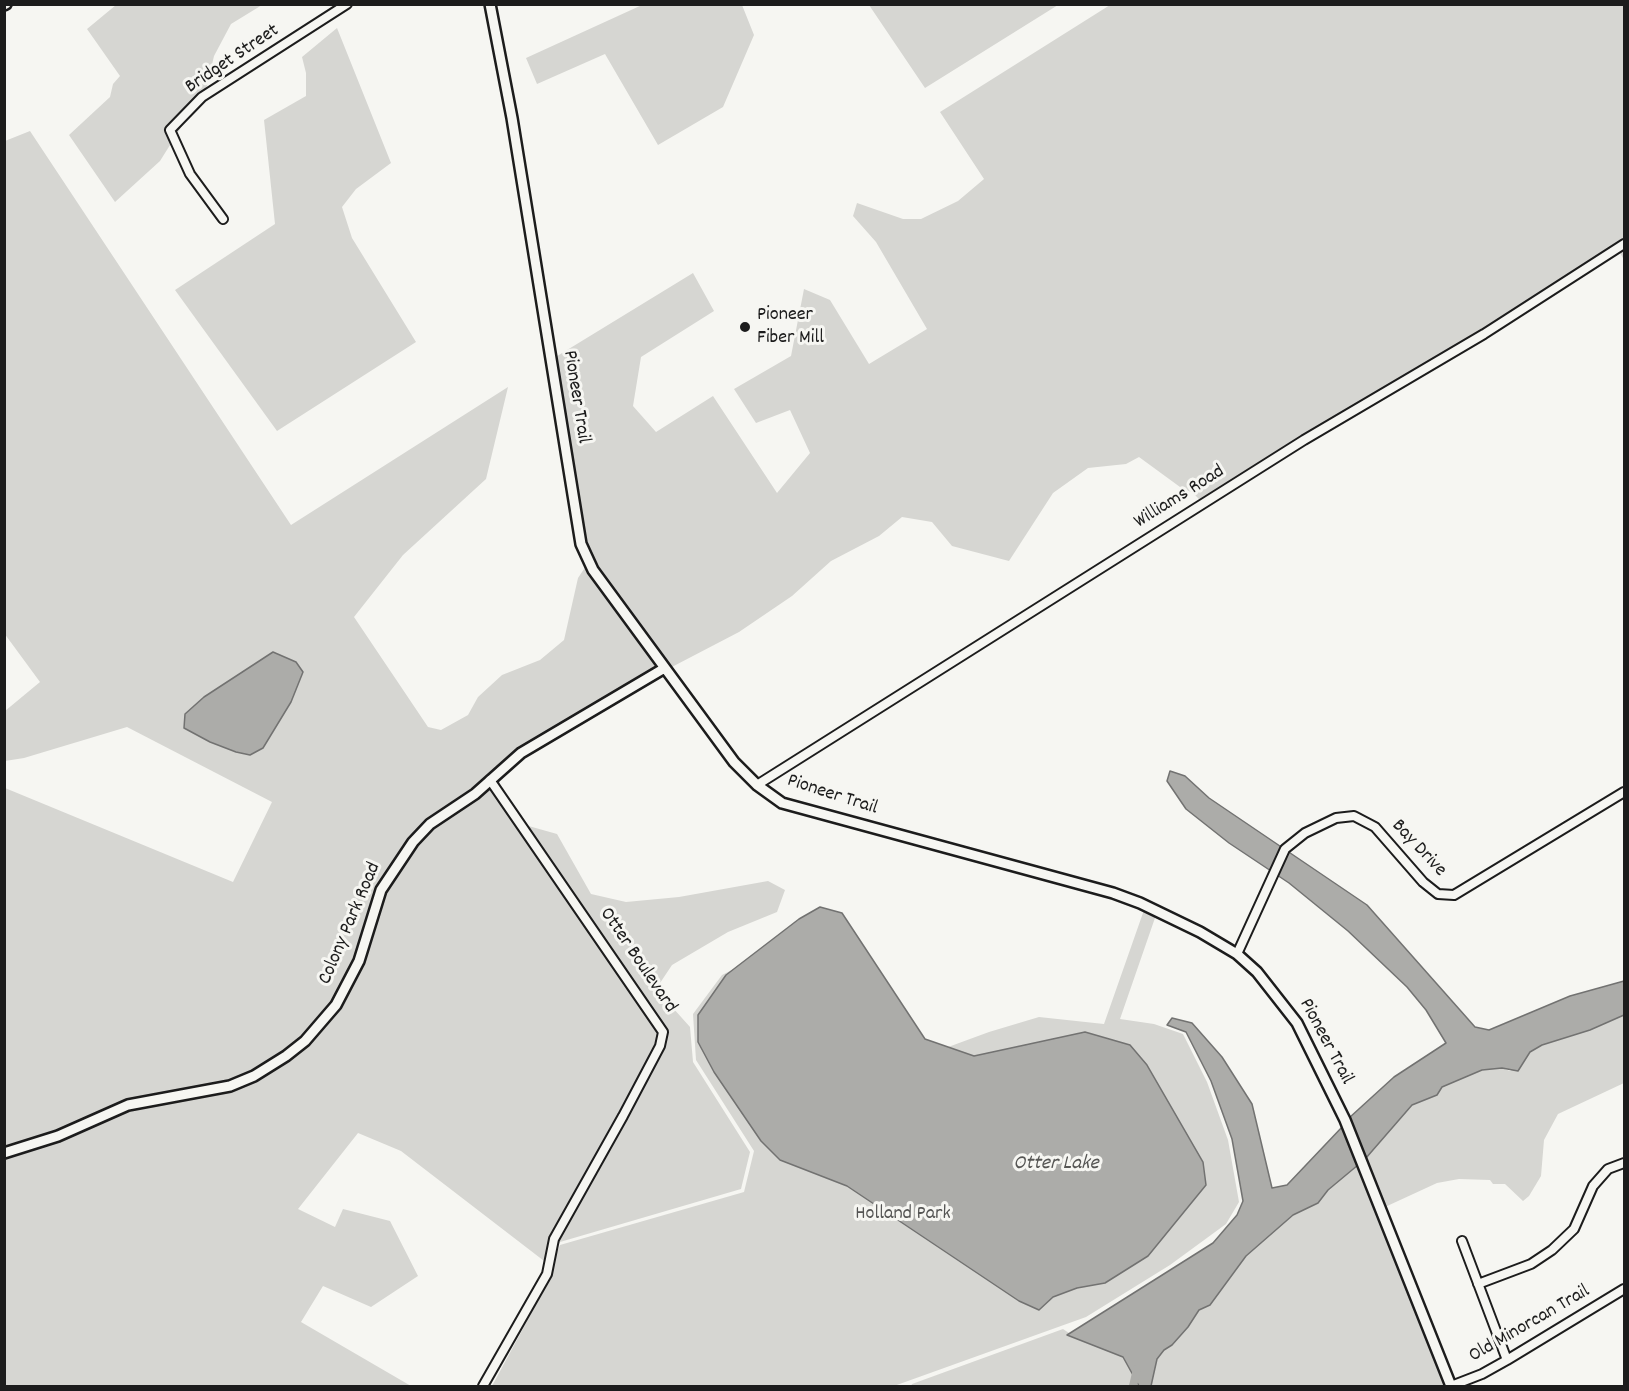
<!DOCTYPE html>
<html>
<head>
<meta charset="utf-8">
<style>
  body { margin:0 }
  #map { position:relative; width:1629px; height:1391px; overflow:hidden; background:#f6f6f2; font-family:Dekko,sans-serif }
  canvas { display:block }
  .frame { position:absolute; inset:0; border:6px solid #1c1c1c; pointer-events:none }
</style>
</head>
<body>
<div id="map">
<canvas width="1629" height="1391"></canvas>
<div class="frame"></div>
</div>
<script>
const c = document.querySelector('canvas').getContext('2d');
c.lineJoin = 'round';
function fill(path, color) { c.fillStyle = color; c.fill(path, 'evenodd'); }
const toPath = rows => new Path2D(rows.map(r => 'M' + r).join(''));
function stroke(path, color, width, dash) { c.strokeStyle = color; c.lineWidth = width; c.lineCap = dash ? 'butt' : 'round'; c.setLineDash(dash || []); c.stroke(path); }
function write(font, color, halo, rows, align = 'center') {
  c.font = font + ' Dekko,sans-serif'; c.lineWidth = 6; c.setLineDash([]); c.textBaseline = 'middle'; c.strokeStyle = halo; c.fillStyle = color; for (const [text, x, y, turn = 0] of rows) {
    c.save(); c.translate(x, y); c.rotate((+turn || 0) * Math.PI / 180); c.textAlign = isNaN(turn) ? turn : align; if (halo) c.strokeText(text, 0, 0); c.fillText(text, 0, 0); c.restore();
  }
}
const green = toPath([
  [116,5,262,5,231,24,214,56,207,86,160,161,115,202,69,135,110,97,113,84,120,76,87,29],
  [642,5,742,5,754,35,723,107,658,145,605,54,537,84,526,58],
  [869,5,1058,5,925,88],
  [1110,5,1624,5,1624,260,1618,249,1204,504,1193,493,1180,487,1139,457,1126,464,1088,468,1053,493,1009,561,952,546,932,522,902,517,879,536,831,561,792,596,739,632,668,669,597,568,585,542,554,358,693,273,714,311,641,357,633,406,656,432,713,396,777,493,810,453,790,410,756,423,734,389,791,356,804,289,830,300,869,364,927,329,876,242,853,216,857,203,903,219,921,219,958,201,984,179,940,112],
  [337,28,391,163,356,189,342,207,352,238,416,342,277,431,175,290,275,224,264,120,306,96,306,73,302,57],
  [30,131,291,525,508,387,486,479,403,555,354,617,428,727,441,730,468,715,478,697,502,675,540,660,564,640,578,578,586,566,657,668,444,809,410,839,377,889,355,960,333,1003,303,1038,283,1053,253,1072,229,1082,128,1101,57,1133,5,1148,5,788,233,882,272,802,127,727,24,758,5,761,5,711,40,682,4,633,5,141],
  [273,652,303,672,291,702,263,748,250,755,236,752,185,714,204,697],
  [499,778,501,792,525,825,557,834,591,894,626,902,679,897,768,881,785,890,777,912,728,932,672,965,656,989,690,1027,693,1062,750,1152,741,1189,560,1242,548,1264,401,1151,358,1133,298,1209,335,1227,343,1209,390,1221,418,1276,371,1307,323,1286,301,1322,411,1386,5,1386,5,1157,60,1140,129,1109,231,1090,256,1079,288,1059,308,1043,340,1006,363,962,385,891,416,844,433,827],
  [1144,910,1156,915,1120,1019,1154,1024,1183,1034,1207,1082,1228,1140,1239,1202,1226,1224,1170,1265,1086,1317,894,1386,492,1386,532,1312,560,1245,744,1192,754,1151,696,1060,693,1014,722,975,829,921,921,1057,989,1032,1039,1017,1104,1024],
  [1624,1015,1624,1083,1558,1114,1544,1140,1541,1176,1529,1196,1523,1201,1505,1184,1493,1184,1490,1180,1459,1179,1437,1183,1385,1207,1366,1158,1412,1105,1437,1095,1442,1087,1482,1070,1502,1068,1510,1071,1522,1065,1530,1052,1542,1045,1590,1030],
  [1358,1165,1447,1386,1151,1386,1157,1359,1164,1350,1172,1345,1188,1327,1199,1310,1210,1305,1246,1256,1293,1215,1318,1203,1328,1190],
  [1063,1329,1069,1333,1067,1335,1123,1357,1139,1386,911,1386,912,1384]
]);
const water = toPath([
  [273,652,296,662,303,672,291,702,263,748,250,755,236,752,210,742,184,728,185,714,204,697,273,652],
  [1170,771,1185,776,1209,798,1367,905,1475,1027,1489,1030,1570,996,1624,981,1624,1015,1590,1030,1542,1045,1530,1052,1518,1071,1502,1068,1482,1070,1442,1087,1437,1095,1412,1105,1366,1158,1349,1118,1394,1077,1446,1043,1426,1010,1407,987,1348,931,1289,883,1229,843,1186,809,1167,781,1170,771],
  [820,907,842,913,925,1039,974,1056,1085,1032,1130,1045,1147,1065,1203,1162,1206,1185,1148,1256,1105,1283,1077,1288,1053,1297,1039,1310,1019,1301,847,1186,780,1160,761,1141,714,1072,698,1042,698,1015,726,975,799,919,820,907],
  [1172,1018,1192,1023,1222,1057,1252,1104,1272,1188,1287,1185,1343,1126,1358,1165,1328,1190,1318,1203,1293,1215,1246,1256,1210,1305,1199,1310,1188,1327,1172,1345,1164,1350,1157,1359,1151,1386,1139,1386,1123,1357,1067,1335,1213,1243,1237,1215,1243,1201,1232,1139,1211,1081,1186,1032,1167,1025,1172,1018]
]);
const canal = toPath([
  [1133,1386,1137,1369]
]);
const minor = toPath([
  [223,219,190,174,170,130,202,97,347,4],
  [757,785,1304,440,1484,334,1624,244],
  [1237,954,1285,849,1305,833,1336,818,1354,816,1375,827,1423,882,1438,894,1454,895,1624,792],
  [1462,1241,1507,1360],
  [1478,1284,1531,1264,1552,1250,1574,1229,1593,1186,1608,1169,1624,1163],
  [483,1386,547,1274,554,1239,623,1116,660,1046,663,1032,490,780],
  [1451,1386,1482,1374,1507,1360,1624,1289]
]);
const tertiary = toPath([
  [490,4,512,118,581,544,593,570,734,762,757,785,782,803,1113,893,1140,903,1200,932,1237,954,1257,972,1297,1023,1345,1120,1451,1386],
  [4,5,6,4],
  [4,1153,58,1136,128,1105,230,1086,254,1076,286,1056,305,1041,336,1005,359,961,381,890,413,842,430,824,475,794,521,753,663,669]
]);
const markers = [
  [745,327,6,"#1c1c1c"]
];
const streetNames = [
  ["Bridget Street",233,60,-34],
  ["Pioneer Trail",575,397,81],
  ["Williams Road",1180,498,-32],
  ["Pioneer Trail",832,796,18],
  ["Bay Drive",1418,849,47],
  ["Colony Park Road",351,924,-67],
  ["Otter Boulevard",637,961,56],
  ["Pioneer Trail",1325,1042,62],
  ["Old Minorcan Trail",1530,1325,-30]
];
const poiNames = [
  ["Pioneer",757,316],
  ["Fiber Mill",757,339]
];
const parkNames = [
  ["Holland Park",903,1215]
];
const waterNames = [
  ["Otter Lake",1056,1165]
];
fill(green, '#d6d6d2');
fill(water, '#acaca9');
stroke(water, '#727271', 1.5);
stroke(canal, '#acaca9', 8);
stroke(minor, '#1c1c1c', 12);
stroke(tertiary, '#1c1c1c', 14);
stroke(minor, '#f6f6f2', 8);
stroke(tertiary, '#f6f6f2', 9);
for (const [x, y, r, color] of markers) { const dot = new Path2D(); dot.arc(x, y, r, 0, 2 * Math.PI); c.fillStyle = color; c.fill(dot); stroke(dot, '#f6f6f2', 2); }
write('20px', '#1c1c1c', '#f6f6f2', streetNames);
write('20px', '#1c1c1c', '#f6f6f2', poiNames, 'left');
write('20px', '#545453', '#f6f6f2', parkNames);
write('italic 21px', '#565654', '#f6f6f2', waterNames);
</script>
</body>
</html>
